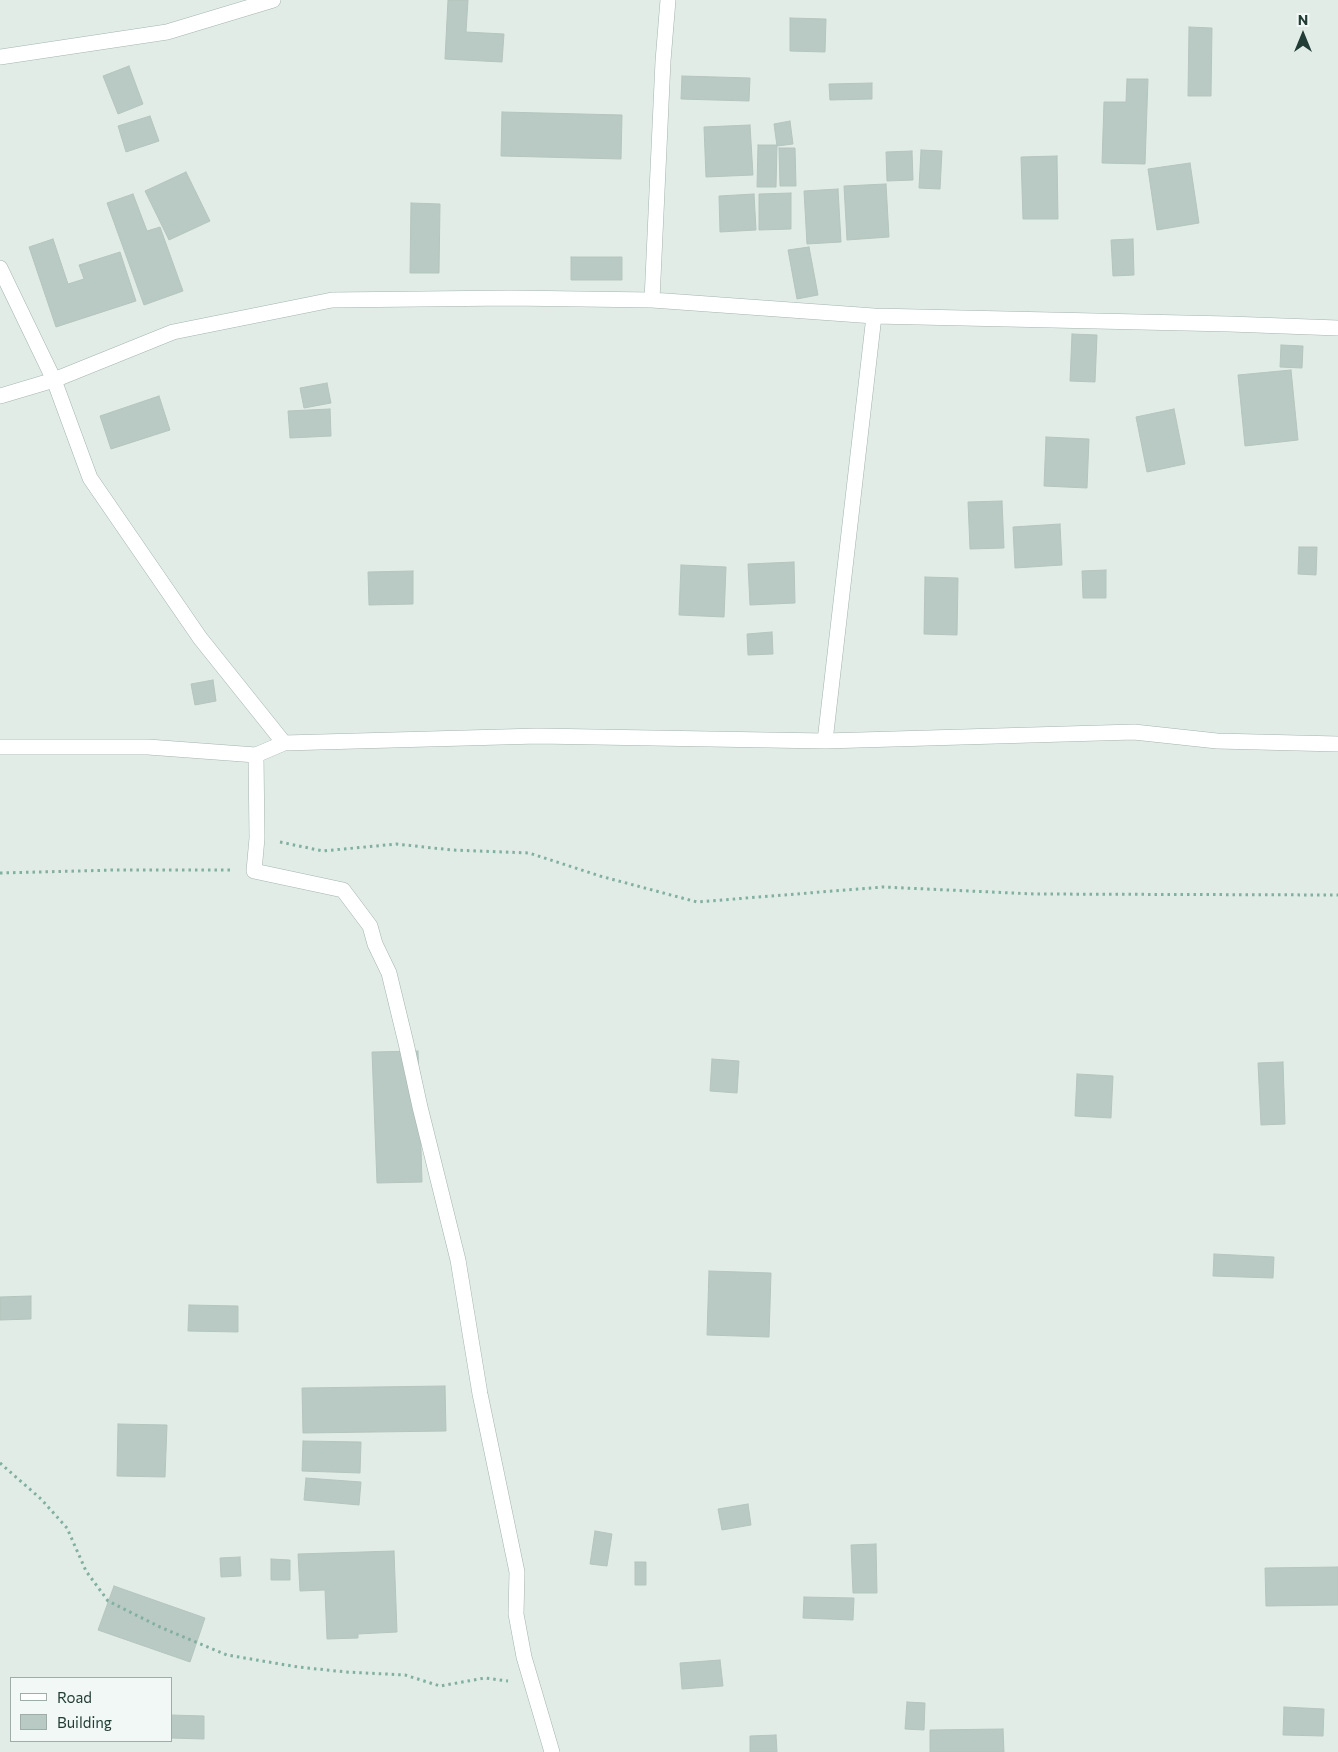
<!DOCTYPE html>
<html>
<head>
<meta charset="utf-8">
<style>
  body { margin:0 }
  #map { position:relative; width:1338px; height:1752px; overflow:hidden; background:#e1ece7; font-family:Commissioner,sans-serif }
  canvas { display:block }
  .legend { position:absolute; left:10px; top:1677px; width:162px; height:65px; box-sizing:border-box; background:#f2f8f5; border:1px solid #9eada8; margin:0; padding:6px 9px; list-style:none; font-size:15px; color:#213d35 }
  .legend li { display:flex; align-items:center; gap:10px; height:25px }
  .legend b { width:25px; border:1px solid #9eada8 }
  .north { position:absolute; left:1278px; top:10px; width:50px; height:50px; -webkit-text-stroke:4px #f2f8f5; paint-order:stroke; rotate:0deg; font-size:14px; font-weight:700; line-height:20px; text-align:center; color:#213d35 }
  .north::after { content:''; display:block; margin:auto; width:18px; height:22px; background:#213d35; clip-path:polygon(50% 0,100% 100%,50% 72%,0 100%) }
</style>
</head>
<body>
<div id="map">
<canvas width="1338" height="1752"></canvas>
<ul class="legend">
<li><b style="height:6px;background:#fff"></b>Road</li>
<li><b style="height:14px;background:#b9c9c3"></b>Building</li>
</ul>
<div class="north">N</div>
</div>
<script>
const c = document.querySelector('canvas').getContext('2d');
c.lineJoin = 'round';
function fill(path, color) { c.fillStyle = color; c.fill(path, 'evenodd'); }
const toPath = rows => new Path2D(rows.map(r => 'M' + r).join(''));
function stroke(path, color, width, dash) { c.strokeStyle = color; c.lineWidth = width; c.lineCap = dash ? 'butt' : 'round'; c.setLineDash(dash || []); c.stroke(path); }
const building = toPath([
  [448,0,468,0,466,32,504,34,502,62,445,59,448,0],
  [790,18,826,19,825,52,790,51,790,18],
  [1189,27,1212,28,1211,96,1188,96,1189,27],
  [129,66,143,104,118,114,103,76,129,66],
  [682,76,750,78,749,101,681,99,682,76],
  [1127,79,1148,79,1145,164,1102,163,1104,102,1126,102,1127,79],
  [872,83,872,99,830,100,829,84,872,83],
  [502,112,622,115,621,159,501,156,502,112],
  [150,116,159,141,126,152,118,126,150,116],
  [790,121,793,144,777,146,774,124,790,121],
  [750,125,753,175,706,177,704,127,750,125],
  [758,145,777,145,776,187,757,187,758,145],
  [779,148,795,148,796,186,780,186,779,148],
  [921,150,942,151,940,189,919,188,921,150],
  [912,151,913,180,887,181,886,152,912,151],
  [1057,156,1058,219,1023,219,1021,157,1057,156],
  [1190,163,1199,223,1157,230,1148,169,1190,163],
  [186,172,210,221,169,240,145,191,186,172],
  [886,184,889,237,847,240,844,186,886,184],
  [838,189,841,242,807,244,804,191,838,189],
  [791,193,791,229,759,230,759,194,791,193],
  [133,194,147,231,160,227,183,291,144,305,107,203,133,194],
  [754,194,756,230,720,232,719,196,754,194],
  [411,203,440,204,439,273,410,273,411,203],
  [53,239,68,284,84,279,79,265,120,252,136,301,56,327,29,247,53,239],
  [1133,239,1134,275,1113,276,1111,240,1133,239],
  [809,247,818,295,797,299,788,250,809,247],
  [571,257,622,257,622,280,571,280,571,257],
  [1072,334,1097,335,1095,382,1070,381,1072,334],
  [1281,345,1303,346,1302,368,1280,367,1281,345],
  [1291,370,1298,440,1245,446,1238,375,1291,370],
  [327,383,331,403,304,408,300,388,327,383],
  [159,396,170,430,111,449,100,416,159,396],
  [330,409,331,436,290,438,288,411,330,409],
  [1174,409,1185,464,1147,472,1136,417,1174,409],
  [1046,437,1089,439,1087,488,1044,486,1046,437],
  [1002,501,1004,548,970,549,968,502,1002,501],
  [1060,524,1062,565,1015,568,1013,527,1060,524],
  [1299,547,1317,547,1316,575,1298,574,1299,547],
  [794,562,795,603,750,605,748,564,794,562],
  [681,565,726,567,724,617,679,615,681,565],
  [1106,570,1106,598,1083,598,1082,571,1106,570],
  [413,571,413,604,369,605,368,572,413,571],
  [925,577,958,578,957,635,924,634,925,577],
  [772,632,773,654,748,655,747,634,772,632],
  [213,680,216,701,195,705,191,684,213,680],
  [418,1051,422,1182,377,1183,372,1052,418,1051],
  [712,1059,739,1061,737,1093,710,1091,712,1059],
  [1283,1062,1285,1124,1261,1125,1258,1063,1283,1062],
  [1077,1074,1113,1076,1111,1118,1075,1116,1077,1074],
  [1214,1254,1274,1257,1273,1278,1213,1276,1214,1254],
  [709,1271,771,1273,769,1337,707,1335,709,1271],
  [31,1296,31,1319,0,1320,0,1297,31,1296],
  [189,1305,238,1306,238,1332,188,1331,189,1305],
  [445,1386,446,1431,303,1433,302,1388,445,1386],
  [118,1424,167,1425,165,1477,117,1476,118,1424],
  [303,1441,361,1442,360,1473,302,1471,303,1441],
  [306,1478,361,1482,359,1505,304,1500,306,1478],
  [748,1504,751,1525,722,1530,718,1509,748,1504],
  [595,1531,612,1534,607,1566,590,1564,595,1531],
  [876,1544,877,1593,853,1593,851,1545,876,1544],
  [394,1551,397,1632,358,1634,358,1638,327,1639,325,1590,300,1591,298,1554,394,1551],
  [240,1557,241,1576,221,1577,220,1558,240,1557],
  [271,1559,290,1560,290,1580,271,1580,271,1559],
  [635,1562,646,1562,646,1585,635,1585,635,1562],
  [1338,1567,1338,1605,1266,1606,1265,1568,1338,1567],
  [114,1586,205,1618,190,1662,98,1630,114,1586],
  [804,1597,854,1598,853,1620,803,1618,804,1597],
  [720,1660,723,1686,682,1689,680,1663,720,1660],
  [907,1702,925,1703,924,1730,905,1729,907,1702],
  [1284,1707,1324,1709,1323,1736,1283,1735,1284,1707],
  [171,1715,204,1716,204,1739,171,1738,171,1715],
  [1003,1729,1004,1752,930,1752,930,1730,1003,1729],
  [776,1735,777,1752,750,1752,750,1736,776,1735]
]);
const path = toPath([
  [280,842,323,851,396,844,452,850,529,853,600,876,697,902,883,887,1034,894,1338,895],
  [0,873,115,870,232,870],
  [0,1463,41,1499,67,1528,86,1571,108,1601,160,1627,227,1655,298,1667,346,1672,405,1675,440,1686,485,1678,508,1681]
]);
const street = toPath([
  [0,57,167,32,273,0],
  [0,268,54,380,90,478,200,638,284,743],
  [652,300,663,61,668,0],
  [0,396,54,380,173,332,332,300,510,298,652,300,874,316,1229,324,1338,328],
  [825,741,874,316],
  [0,747,148,747,256,755,284,743,538,736,825,741,1134,732,1217,741,1338,744],
  [256,755,257,838,254,871,343,890,370,926,375,944,389,973,406,1043,420,1107,458,1260,480,1394,517,1572,516,1614,524,1657,552,1752]
]);
fill(building, '#b9c9c3');
stroke(building, '#b4c5be', 1);
stroke(street, '#a4b4ae', 16);
stroke(path, '#81afa0', 3, [2.5, 4]);
stroke(street, '#fff', 15);
</script>
</body>
</html>
